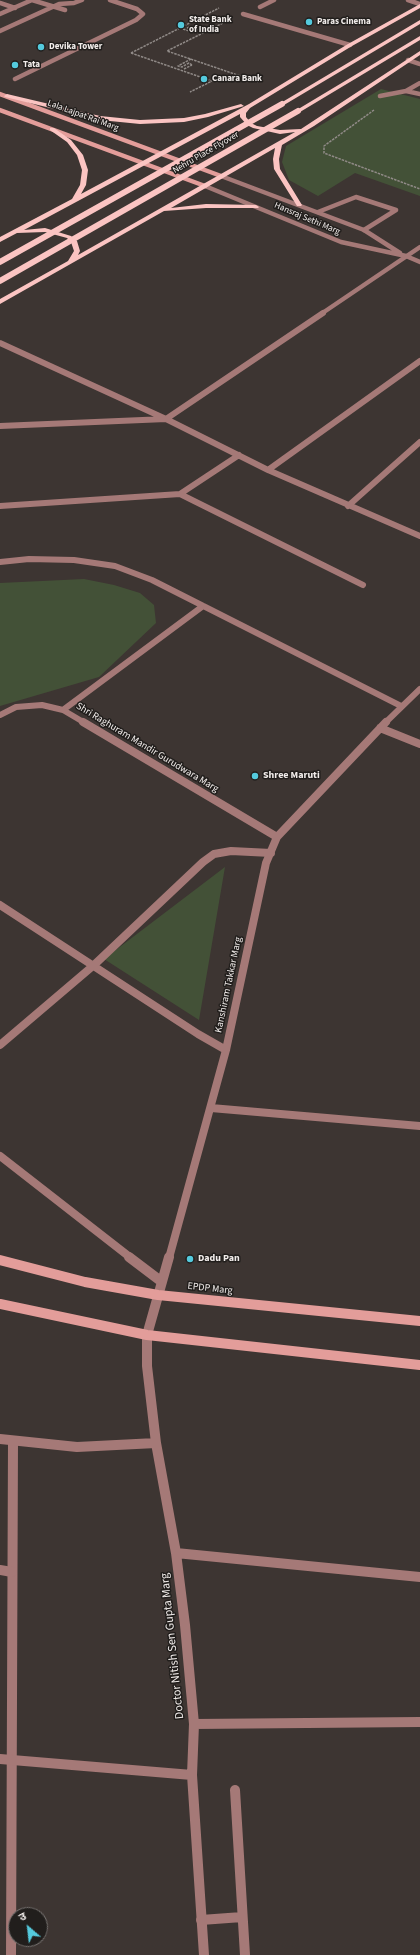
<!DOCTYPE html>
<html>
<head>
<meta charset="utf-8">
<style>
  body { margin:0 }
  #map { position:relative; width:420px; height:1955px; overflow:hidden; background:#3d3532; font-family:"Source Sans 3","Noto Sans Devanagari",sans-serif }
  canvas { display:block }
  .north { position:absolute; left:8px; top:1907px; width:40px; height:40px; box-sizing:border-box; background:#211e1c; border:1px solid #75716f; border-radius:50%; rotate:332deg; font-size:11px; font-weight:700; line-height:16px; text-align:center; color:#f2edeb }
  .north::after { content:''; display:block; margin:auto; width:14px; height:18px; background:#54cadd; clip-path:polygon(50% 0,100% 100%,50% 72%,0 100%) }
</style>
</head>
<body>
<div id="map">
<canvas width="420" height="1955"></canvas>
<div class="north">उ</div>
</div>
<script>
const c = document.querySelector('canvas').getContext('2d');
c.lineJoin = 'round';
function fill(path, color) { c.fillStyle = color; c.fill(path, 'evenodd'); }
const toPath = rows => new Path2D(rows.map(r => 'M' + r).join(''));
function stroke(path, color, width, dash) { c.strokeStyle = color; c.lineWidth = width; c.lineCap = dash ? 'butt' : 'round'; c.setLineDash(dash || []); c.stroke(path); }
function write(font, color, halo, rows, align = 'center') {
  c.font = font + ' "Source Sans 3",sans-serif'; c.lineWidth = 3; c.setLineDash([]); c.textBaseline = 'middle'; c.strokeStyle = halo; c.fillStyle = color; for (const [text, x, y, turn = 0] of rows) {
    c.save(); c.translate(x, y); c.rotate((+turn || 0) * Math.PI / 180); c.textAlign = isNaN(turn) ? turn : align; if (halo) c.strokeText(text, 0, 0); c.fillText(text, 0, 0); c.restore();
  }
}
const green = toPath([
  [381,89,420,99,420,196,355,173,318,196,289,180,282,162,286,146],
  [84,579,114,585,140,593,154,605,156,623,99,677,0,706,0,583],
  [225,867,199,1020,104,959]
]);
const path = toPath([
  [229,20,167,51,258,82],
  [187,28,190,27,205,32],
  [183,29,192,32,195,31],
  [131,53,212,81,190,92],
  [131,53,219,8],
  [191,59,178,66,182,67,189,63,192,65],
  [184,69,192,65],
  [374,110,324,146,324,153,420,189]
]);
const serviceFar1 = toPath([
  [32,0,65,10],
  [408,0,420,4],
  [0,3,15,8],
  [260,7,274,0],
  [0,14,32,0],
  [0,31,59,4,74,3,82,0],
  [408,60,420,64],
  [15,79,136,20,143,14,137,9,110,0],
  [420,83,406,91,420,94],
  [380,96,406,91],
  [318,212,356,197,396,210,364,230]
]);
const service = toPath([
  [235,1790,245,1955],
  [201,1920,242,1917],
  [11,1955,13,1442]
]);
const pedestrian = toPath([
  [243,14,350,45]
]);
const minorFar3 = toPath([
  [321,314,420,247]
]);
const minorFar2 = toPath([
  [0,343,166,419,268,470,420,536],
  [0,426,166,419,323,313],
  [268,470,420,361],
  [180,494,239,455],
  [0,506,180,494,363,585],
  [348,506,420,442],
  [0,562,29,559,74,560,115,566,152,580,401,706],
  [63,710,203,606],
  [0,715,16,707,42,705,63,710,85,723],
  [385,723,420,689]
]);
const minorFar1 = toPath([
  [83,722,277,837],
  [380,728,420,744],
  [0,905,198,1034,226,1050],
  [0,1045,94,965,203,862,214,854,231,851,271,853],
  [211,1108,420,1126],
  [0,1156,131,1258],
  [169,1258,226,1050,266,863,277,837,386,722]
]);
const minor = toPath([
  [129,1257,162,1282],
  [169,1257,147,1335,147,1366,156,1443,176,1553,185,1625,194,1724,192,1775,204,1955],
  [0,1439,77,1447,156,1443],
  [176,1553,420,1577],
  [0,1570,12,1572],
  [194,1724,420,1722],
  [0,1759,192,1775]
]);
const tertiary = toPath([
  [221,176,364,230,400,253],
  [205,186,341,242,406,256,420,262]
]);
const secondaryFar1 = toPath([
  [0,94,221,176],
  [0,110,205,186]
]);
const secondary = toPath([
  [0,1260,85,1282,158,1295,420,1321],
  [0,1304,147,1335,420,1365]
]);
const primary = toPath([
  [420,4,420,8,352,46,250,108,246,113,246,117,251,123,257,126,280,130,301,129,420,51,420,55,314,126,282,145,279,159,280,169,302,205,301,206,297,206,274,169,273,159,275,148,171,208,206,204,256,205,259,207,258,208,206,208,164,211,0,304,0,299,68,261,74,251,71,242,67,238,45,232,17,233,0,242,0,237,72,199,80,185,82,170,77,155,67,142,50,130,50,128,54,128,71,140,83,155,88,170,86,185,81,194,249,104,348,44,420,4],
  [240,114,240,117,247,125,253,128,280,134,295,132,78,255,80,251,77,241,71,236,45,228,24,230,240,114],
  [420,20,420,24,284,105,279,104,420,20],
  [420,36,420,40,300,112,295,111,420,36],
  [7,94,100,116,140,120,184,118,205,114,241,104,244,106,208,117,184,122,140,124,100,120,5,97,4,96,7,94]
]);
const primaryBridge = toPath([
  [0,262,282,104],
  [0,281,298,111]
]);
const markers = [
  [309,22,4,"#54cadd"],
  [181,25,4,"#54cadd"],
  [41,47,4,"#54cadd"],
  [15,65,4,"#54cadd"],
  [204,79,4,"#54cadd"],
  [255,776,4,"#54cadd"],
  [190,1259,4,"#54cadd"]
];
const farPoinames = [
  ["State Bank",189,20],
  ["of India",189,30],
  ["Paras Cinema",317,22],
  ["Devika Tower",49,47],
  ["Tata",23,65],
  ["Canara Bank",212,79]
];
const farStreetnames = [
  ["Lala Lajpat Rai Marg",83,116,20],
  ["Nehru Place Flyover",206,153,-30],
  ["Hansraj Sethi Marg",307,219,23]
];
const streetNames = [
  ["Shri Raghuram Mandir Gurudwara Marg",147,748,31],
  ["Kanshiram Takkar Marg",229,985,-78],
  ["EPDP Marg",210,1289,6]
];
const poiNames = [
  ["Shree Maruti",263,776],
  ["Dadu Pan",198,1259]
];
const nearStreetnames = [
  ["Doctor Nitish Sen Gupta Marg",173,1646,-96]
];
fill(green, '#435137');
stroke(path, '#908a87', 1.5, [2.5, 1]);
stroke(serviceFar1, '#a57977', 4.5);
stroke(service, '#a57977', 10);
stroke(pedestrian, '#a57977', 4.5);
stroke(minorFar3, '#a57977', 4.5);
stroke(minorFar2, '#a57977', 6);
stroke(minorFar1, '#a57977', 8);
stroke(minor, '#a57977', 10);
stroke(tertiary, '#a57977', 4.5);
stroke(secondaryFar1, '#e39d9a', 4.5);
stroke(secondary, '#e39d9a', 10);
fill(primary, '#fbc4c2');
stroke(primaryBridge, '#fbc4c2', 6);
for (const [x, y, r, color] of markers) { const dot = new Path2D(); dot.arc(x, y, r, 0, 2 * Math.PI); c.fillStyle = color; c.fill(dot); stroke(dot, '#211e1c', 1.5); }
write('bold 9px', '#f2edeb', '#211e1c', farPoinames, 'left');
write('9px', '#f2edeb', '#211e1c', farStreetnames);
write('10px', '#f2edeb', '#211e1c', streetNames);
write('bold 10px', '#f2edeb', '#211e1c', poiNames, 'left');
write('12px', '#f2edeb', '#211e1c', nearStreetnames);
</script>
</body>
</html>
